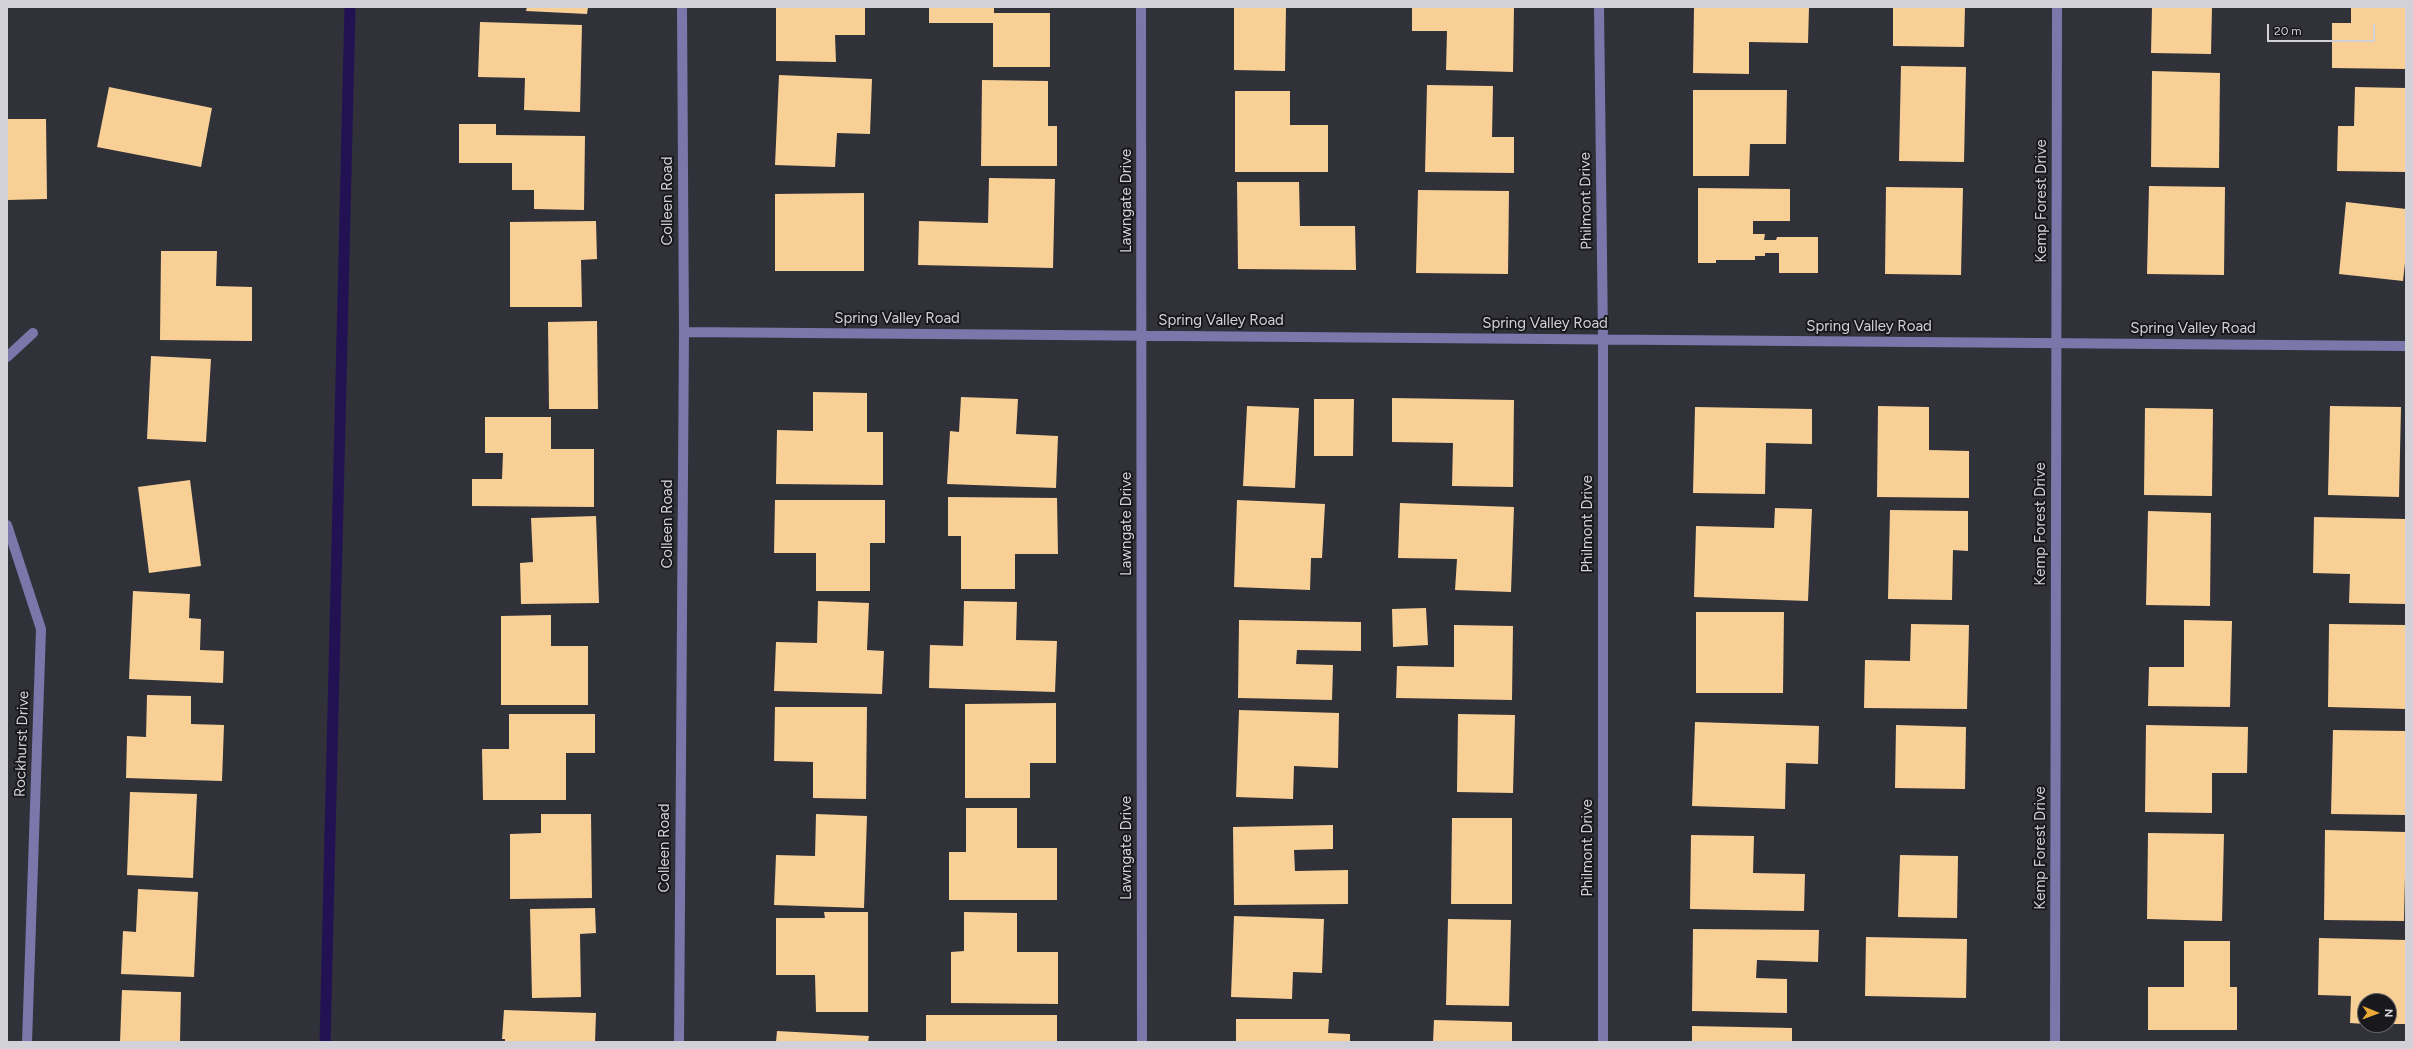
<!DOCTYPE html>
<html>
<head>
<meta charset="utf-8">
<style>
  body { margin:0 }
  #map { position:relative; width:2413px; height:1049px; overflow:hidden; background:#31313a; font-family:Figtree,sans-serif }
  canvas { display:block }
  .frame { position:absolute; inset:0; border:8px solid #d1d1d7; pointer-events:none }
  .north { position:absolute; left:2357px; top:993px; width:40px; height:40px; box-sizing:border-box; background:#19191d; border:1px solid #636367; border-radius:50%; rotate:91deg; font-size:11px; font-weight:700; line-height:16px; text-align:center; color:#d1d1d7 }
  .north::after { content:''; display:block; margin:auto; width:14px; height:18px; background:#eaaa39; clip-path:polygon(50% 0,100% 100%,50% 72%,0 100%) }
  .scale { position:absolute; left:2267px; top:24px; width:108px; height:18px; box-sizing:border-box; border:2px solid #d1d1d7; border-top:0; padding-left:5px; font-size:12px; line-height:14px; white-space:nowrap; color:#d1d1d7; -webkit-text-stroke:3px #19191d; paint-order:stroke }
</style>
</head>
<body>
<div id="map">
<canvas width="2413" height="1049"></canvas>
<div class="frame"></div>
<div class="north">N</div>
<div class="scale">20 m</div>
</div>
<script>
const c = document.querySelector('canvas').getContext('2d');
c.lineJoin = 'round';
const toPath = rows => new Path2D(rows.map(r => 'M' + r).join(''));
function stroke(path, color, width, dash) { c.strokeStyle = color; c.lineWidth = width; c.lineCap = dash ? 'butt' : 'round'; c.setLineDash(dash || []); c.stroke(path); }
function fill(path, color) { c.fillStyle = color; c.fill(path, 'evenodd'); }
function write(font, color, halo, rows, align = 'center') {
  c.font = font + ' Figtree,sans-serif'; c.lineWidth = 4; c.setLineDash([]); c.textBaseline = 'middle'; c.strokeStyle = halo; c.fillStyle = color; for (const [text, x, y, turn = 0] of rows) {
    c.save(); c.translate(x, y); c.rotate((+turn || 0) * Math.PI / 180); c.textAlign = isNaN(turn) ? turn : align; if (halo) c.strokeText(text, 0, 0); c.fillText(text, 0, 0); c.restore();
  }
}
const stream = toPath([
  [325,1042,350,7]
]);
const building = toPath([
  [527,7,588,7,587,14,526,11],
  [776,7,865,7,865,35,835,35,836,62,776,61],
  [929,7,994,7,994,13,1050,13,1050,67,993,67,993,23,929,23],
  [1234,7,1286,7,1285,71,1234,70],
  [1412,7,1514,7,1513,72,1446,70,1447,31,1412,31],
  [1694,7,1809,7,1808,43,1749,42,1749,74,1693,73],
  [1893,7,1965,7,1964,47,1893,46],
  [2152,7,2212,7,2211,54,2151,53],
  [2351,7,2406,7,2406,69,2332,68,2332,23,2351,23],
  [480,22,582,25,580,112,524,110,525,78,478,77],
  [1901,66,1966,67,1964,162,1899,161],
  [2152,71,2220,73,2219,168,2151,167],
  [779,75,872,79,870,134,837,133,835,167,775,165],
  [982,80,1048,81,1048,126,1057,126,1057,166,981,166],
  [1427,85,1493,86,1492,137,1514,137,1514,173,1425,172],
  [109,87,212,108,201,167,97,147],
  [2355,87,2406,88,2406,172,2337,171,2338,126,2354,126],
  [1693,90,1787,90,1786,144,1750,144,1749,176,1693,176],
  [1235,91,1290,91,1290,125,1328,125,1328,172,1235,172],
  [7,119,46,119,47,199,7,200],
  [459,124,496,124,496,135,585,136,584,210,534,209,534,190,512,190,512,163,459,163],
  [989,178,1055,179,1053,268,918,265,919,221,988,223],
  [1237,182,1299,182,1300,226,1355,226,1356,270,1238,269],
  [2149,186,2225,187,2224,275,2147,274],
  [1886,187,1963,188,1961,275,1885,274],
  [1698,188,1790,189,1790,221,1753,221,1753,234,1765,234,1764,240,1776,240,1777,237,1818,237,1818,273,1779,273,1779,253,1765,253,1765,256,1755,256,1755,260,1716,260,1716,263,1698,263],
  [1418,190,1509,191,1508,274,1416,273],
  [864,193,864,271,775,271,775,194],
  [2346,202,2406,209,2406,254,2403,281,2339,274],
  [596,221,597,259,581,260,582,307,510,307,510,222],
  [161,251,217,251,216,286,252,287,252,341,160,340],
  [597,321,598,409,549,409,548,322],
  [151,356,211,359,206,442,147,439],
  [813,392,867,393,867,432,883,432,883,485,776,484,777,430,813,431],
  [961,397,1018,399,1016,434,1058,436,1056,488,947,484,950,431,959,432],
  [1392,398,1514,400,1513,487,1452,486,1453,443,1392,442],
  [1314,399,1354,399,1353,456,1314,456],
  [1247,406,1299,408,1295,488,1243,486],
  [1878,406,1929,407,1929,450,1969,451,1969,498,1877,497],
  [2330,406,2401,407,2399,497,2328,495],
  [1695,407,1812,409,1812,444,1766,443,1765,494,1693,493],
  [2145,408,2213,409,2212,496,2144,495],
  [485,417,551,417,551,449,594,449,594,507,472,506,472,479,502,479,503,453,485,453],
  [190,480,201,566,149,573,138,487],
  [948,497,1057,498,1058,554,1015,554,1015,589,961,589,961,536,948,536],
  [775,500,885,500,885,543,870,543,870,591,816,591,816,553,774,553],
  [1237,500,1325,504,1322,558,1311,558,1310,590,1234,587],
  [1400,503,1514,507,1511,592,1455,590,1457,559,1398,558],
  [1775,508,1812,509,1808,601,1694,597,1696,526,1774,528],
  [1890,510,1968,511,1968,551,1953,550,1952,600,1888,599],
  [2148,511,2211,513,2210,606,2146,605],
  [596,516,599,603,521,604,520,563,533,562,531,518],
  [2314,517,2406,519,2406,604,2349,603,2350,574,2313,573],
  [133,591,190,594,189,618,201,619,200,650,224,651,223,683,129,679],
  [818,601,869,603,867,650,884,651,882,694,774,691,776,642,817,643],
  [964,601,1017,602,1016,640,1057,641,1055,692,929,688,930,645,963,646],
  [1426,608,1428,645,1393,647,1392,609],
  [1696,612,1784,612,1783,693,1696,693],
  [551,615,551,646,588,646,588,705,501,705,501,616],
  [1239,620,1361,622,1361,651,1297,650,1296,664,1333,665,1332,700,1238,698],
  [2184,620,2232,621,2230,707,2148,706,2149,667,2184,667],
  [1911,624,1969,625,1967,709,1864,708,1865,660,1910,661],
  [2329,624,2406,625,2406,709,2328,707],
  [1454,625,1513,626,1512,700,1396,698,1397,666,1454,667],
  [147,695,191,696,191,724,224,725,222,781,126,778,127,736,146,737],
  [1056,703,1056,763,1030,763,1030,798,965,798,965,704],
  [775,707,867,707,866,799,813,798,813,762,774,761],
  [1239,710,1339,713,1338,768,1294,766,1293,799,1236,797],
  [509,714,595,714,595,753,566,753,566,800,483,800,482,749,509,749],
  [1458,714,1515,715,1513,793,1457,792],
  [1695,722,1819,726,1818,764,1786,763,1785,809,1692,806],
  [1896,725,1966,727,1965,789,1895,788],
  [2146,725,2248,727,2247,773,2212,773,2212,813,2145,812],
  [2333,730,2406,731,2406,815,2331,814],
  [130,792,197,794,193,878,127,875],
  [966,808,1017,808,1017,848,1057,848,1057,900,949,900,949,852,966,852],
  [541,814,591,814,592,898,510,899,510,834,541,833],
  [816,814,867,816,864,908,774,905,776,855,815,856],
  [1452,818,1512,818,1512,904,1451,904],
  [1333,825,1333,849,1294,850,1295,871,1348,870,1348,904,1234,905,1233,827],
  [2325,830,2406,832,2404,921,2324,920],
  [2148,833,2224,834,2222,921,2147,919],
  [1691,835,1754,836,1753,873,1805,874,1804,911,1690,909],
  [1900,855,1958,856,1957,918,1898,917],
  [138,889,198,892,194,977,121,974,123,931,136,932],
  [595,908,596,933,580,934,581,997,532,998,530,909],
  [824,912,868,912,868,1012,816,1012,815,975,776,975,776,918,825,918],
  [964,912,1017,913,1017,952,1058,952,1058,1004,951,1003,951,952,964,951],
  [1234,916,1324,919,1322,973,1293,972,1292,999,1231,997],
  [1448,919,1511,920,1509,1006,1446,1005],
  [1693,929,1819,930,1818,962,1757,960,1756,978,1787,979,1787,1013,1692,1011],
  [1866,937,1967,939,1966,998,1865,996],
  [2319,938,2406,940,2406,1024,2389,1024,2389,1001,2365,1001,2365,1024,2350,1023,2351,996,2318,995],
  [2184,941,2230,941,2230,987,2237,987,2237,1030,2148,1030,2148,987,2184,987],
  [122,990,181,992,180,1042,120,1042],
  [504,1010,596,1013,595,1042,505,1042,505,1039,502,1039],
  [926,1015,1057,1015,1057,1042,926,1042],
  [1236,1019,1329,1019,1328,1033,1350,1034,1350,1042,1236,1042],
  [1434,1020,1512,1022,1512,1042,1433,1042],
  [1692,1026,1792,1028,1792,1042,1692,1042],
  [777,1031,869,1036,868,1042,776,1042]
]);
const minor = toPath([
  [1141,7,1142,1042],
  [1599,7,1603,339,1603,1042],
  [684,332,2406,346],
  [7,357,33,333],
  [7,525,41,629,27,1042],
  [679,1042,684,332,682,7],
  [2055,1042,2057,7]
]);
const streetNames = [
  ["Colleen Road",668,201,-90],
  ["Lawngate Drive",1127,201,-90],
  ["Philmont Drive",1586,201,-91],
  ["Kemp Forest Drive",2042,201,-90],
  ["Spring Valley Road",897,319],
  ["Spring Valley Road",1221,321],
  ["Spring Valley Road",1545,324],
  ["Spring Valley Road",1869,327],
  ["Spring Valley Road",2193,329],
  ["Colleen Road",668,524,-90],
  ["Lawngate Drive",1127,524,-90],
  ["Philmont Drive",1588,524,-90],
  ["Kemp Forest Drive",2041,524,-90],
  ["Rockhurst Drive",22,744,-88],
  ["Colleen Road",665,848,-90],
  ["Lawngate Drive",1127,848,-90],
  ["Philmont Drive",1588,848,-90],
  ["Kemp Forest Drive",2041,848,-90]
];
stroke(stream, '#231253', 11);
fill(building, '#f8d095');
stroke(minor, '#7b77aa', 10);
write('15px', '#d1d1d7', '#19191d', streetNames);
</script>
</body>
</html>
